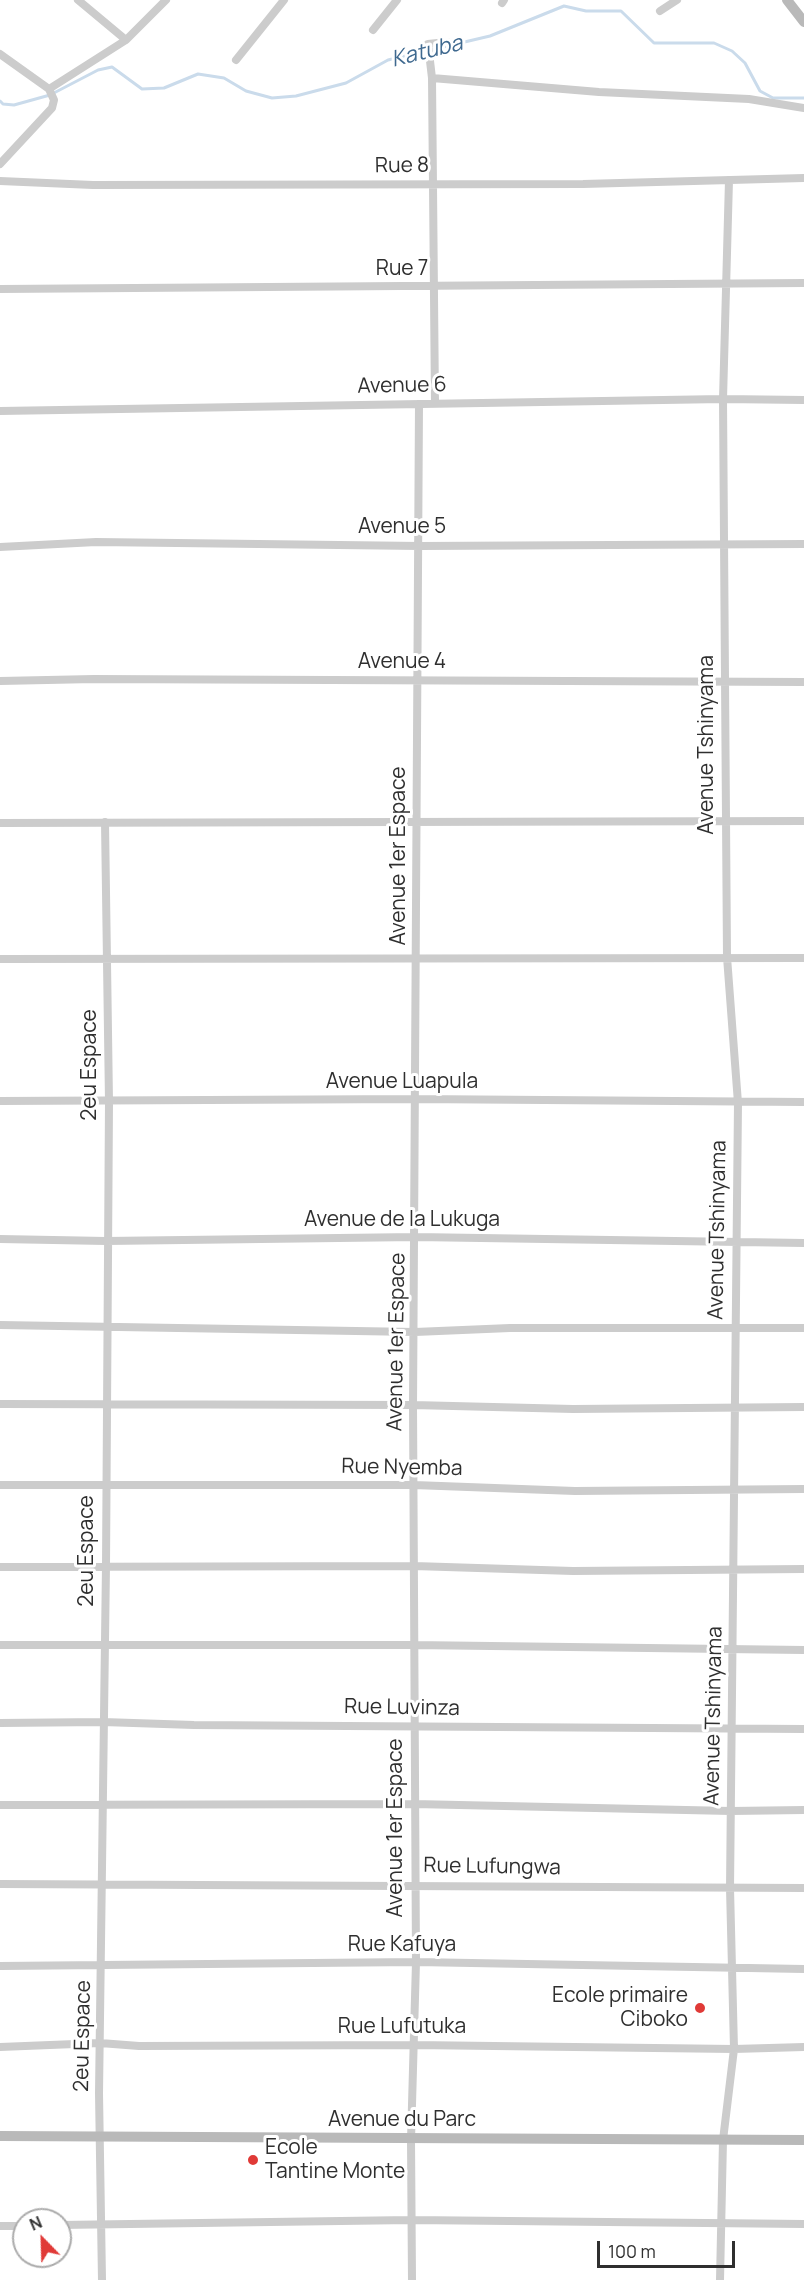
<!DOCTYPE html>
<html>
<head>
<meta charset="utf-8">
<style>
  body { margin:0 }
  #map { position:relative; width:804px; height:2280px; overflow:hidden; background:#fff; font-family:Manrope,sans-serif }
  canvas { display:block }
  .north { position:absolute; left:12px; top:2208px; width:60px; height:60px; box-sizing:border-box; background:#fff; border:2px solid #acacac; border-radius:50%; rotate:337deg; font-size:16px; font-weight:700; line-height:24px; text-align:center; color:#2f2f2f }
  .north::after { content:''; display:block; margin:auto; width:21px; height:27px; background:#e03a37; clip-path:polygon(50% 0,100% 100%,50% 72%,0 100%) }
  .scale { position:absolute; left:597px; top:2241px; width:138px; height:27px; box-sizing:border-box; border:3px solid #2f2f2f; border-top:0; padding-left:8px; font-size:18px; line-height:21px; white-space:nowrap; color:#2f2f2f; -webkit-text-stroke:4px #fff; paint-order:stroke }
</style>
</head>
<body>
<div id="map">
<canvas width="804" height="2280"></canvas>
<div class="north">N</div>
<div class="scale">100 m</div>
</div>
<script>
const c = document.querySelector('canvas').getContext('2d');
c.lineJoin = 'round';
const toPath = rows => new Path2D(rows.map(r => 'M' + r).join(''));
function stroke(path, color, width, dash) { c.strokeStyle = color; c.lineWidth = width; c.lineCap = dash ? 'butt' : 'round'; c.setLineDash(dash || []); c.stroke(path); }
function write(font, color, halo, rows, align = 'center') {
  c.font = font + ' Manrope,sans-serif'; c.lineWidth = 6; c.setLineDash([]); c.textBaseline = 'middle'; c.strokeStyle = halo; c.fillStyle = color; for (const [text, x, y, turn = 0] of rows) {
    c.save(); c.translate(x, y); c.rotate((+turn || 0) * Math.PI / 180); c.textAlign = isNaN(turn) ? turn : align; if (halo) c.strokeText(text, 0, 0); c.fillText(text, 0, 0); c.restore();
  }
}
const stream = toPath([
  [0,101,3,104,14,105,50,95,98,70,112,67,142,89,164,88,198,74,224,78,246,91,272,98,296,96,346,83,388,60,490,36,564,6,586,11,621,11,654,43,714,43,732,51,745,63,760,91,773,98,804,98]
]);
const street = toPath([
  [78,0,126,40],
  [502,3,504,0],
  [660,11,677,0],
  [373,30,397,0],
  [0,54,49,89,54,100,52,108,0,164],
  [236,60,284,0],
  [432,78,599,92,749,99,804,108],
  [49,89,126,40,166,0],
  [0,181,93,185,583,184,804,178],
  [0,289,804,283],
  [435,404,432,78,428,44,447,42],
  [0,411,723,399,804,400],
  [0,547,96,542,420,546,804,544],
  [0,681,94,679,804,682],
  [0,823,804,821],
  [0,959,804,958],
  [0,1101,415,1099,804,1102],
  [0,1239,106,1241,416,1237,804,1243],
  [0,1325,415,1332,510,1328,804,1328],
  [0,1404,413,1405,573,1409,804,1407],
  [0,1485,414,1485,575,1491,804,1489],
  [0,1567,414,1566,573,1571,804,1569],
  [0,1645,413,1645,804,1650],
  [0,1723,103,1722,194,1725,804,1729],
  [0,1805,414,1804,731,1811,804,1810],
  [0,1884,804,1888],
  [0,1966,416,1962,804,1969],
  [0,2047,100,2043,139,2046,414,2045,734,2049,804,2047],
  [60,2225,411,2220,804,2224],
  [0,2226,24,2226],
  [102,2280,99,2093,106,1565,109,1102,105,822],
  [412,2280,411,2140,416,1962,413,1405,419,404],
  [720,2280,723,2140,734,2049,730,1888,738,1103,727,957,723,399,729,180]
]);
const secondary = toPath([
  [787,0,804,22],
  [0,2136,804,2140]
]);
const markers = [
  [700,2008,6,"#e03a37"],
  [253,2160,6,"#e03a37"]
];
const streetNames = [
  ["Rue 8",402,166,-1],
  ["Rue 7",402,269],
  ["Avenue 6",402,386,-1],
  ["Avenue 5",402,527],
  ["Avenue 4",402,662],
  ["Avenue Tshinyama",707,745,-90],
  ["Avenue 1er Espace",399,856,-90],
  ["2eu Espace",90,1065,-90],
  ["Avenue Luapula",402,1082],
  ["Avenue de la Lukuga",402,1220],
  ["Avenue Tshinyama",718,1230,-89],
  ["Avenue 1er Espace",397,1342,-89],
  ["Rue Nyemba",402,1468,1],
  ["2eu Espace",87,1551,-90],
  ["Rue Luvinza",402,1708,1],
  ["Avenue Tshinyama",714,1716,-89],
  ["Avenue 1er Espace",396,1828,-90],
  ["Rue Lufungwa",492,1867,1],
  ["Rue Kafuya",402,1945],
  ["Rue Lufutuka",402,2027],
  ["2eu Espace",83,2036,-89],
  ["Avenue du Parc",402,2120]
];
const poiNames = [
  ["Ecole primaire",688,1996],
  ["Ciboko",688,2020],
  ["Ecole",265,2148,"left"],
  ["Tantine Monte",265,2172,"left"]
];
const waterNames = [
  ["Katuba",427,52,-14]
];
stroke(stream, '#cadbeb', 3);
stroke(street, '#ccc', 8);
stroke(secondary, '#b9b9b9', 10);
for (const [x, y, r, color] of markers) { const dot = new Path2D(); dot.arc(x, y, r, 0, 2 * Math.PI); c.fillStyle = color; c.fill(dot); stroke(dot, '#fff', 2); }
write('21px', '#2f2f2f', '#fff', streetNames);
write('21px', '#2f2f2f', '#fff', poiNames, 'right');
write('italic 22px', '#3f698f', '#fff', waterNames);
</script>
</body>
</html>
